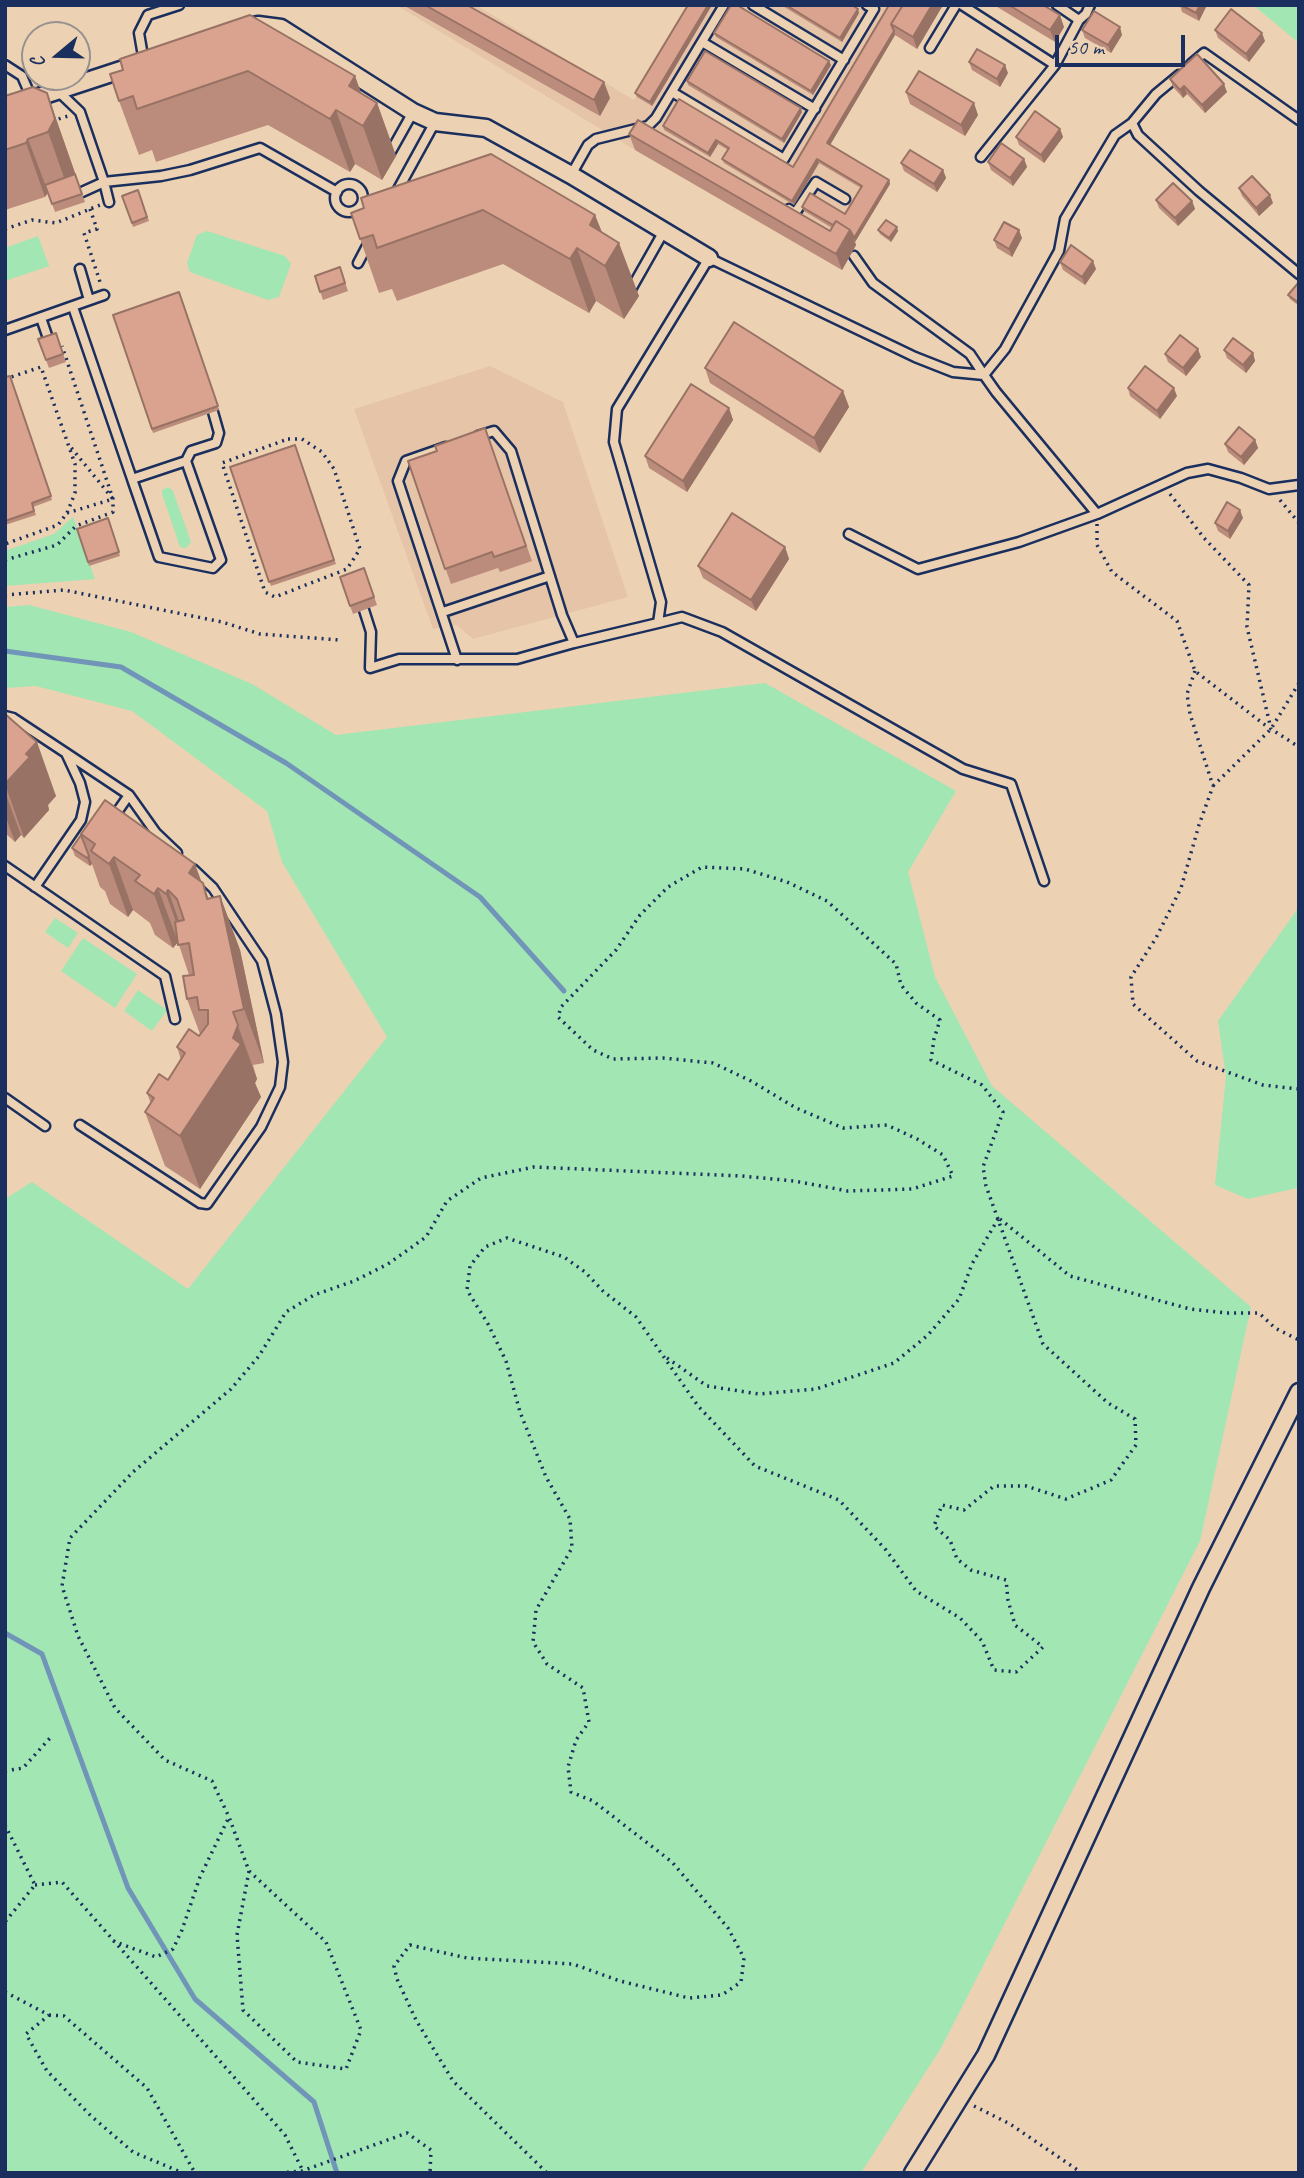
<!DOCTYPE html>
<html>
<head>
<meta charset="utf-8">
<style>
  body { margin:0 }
  #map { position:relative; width:1304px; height:2178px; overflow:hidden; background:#ecd2b3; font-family:Caveat,sans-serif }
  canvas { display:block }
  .frame { position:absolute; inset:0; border:7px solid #1b2f5e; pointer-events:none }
  .north { position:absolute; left:21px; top:21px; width:70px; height:70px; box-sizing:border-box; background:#ecd2b3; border:2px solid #989191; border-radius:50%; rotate:251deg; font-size:19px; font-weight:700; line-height:28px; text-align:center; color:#1b2f5e }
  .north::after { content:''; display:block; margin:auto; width:24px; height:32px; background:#1b2f5e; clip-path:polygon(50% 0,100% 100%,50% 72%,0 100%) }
  .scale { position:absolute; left:1055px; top:35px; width:130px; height:32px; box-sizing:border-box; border:4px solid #1b2f5e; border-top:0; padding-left:9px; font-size:21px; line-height:24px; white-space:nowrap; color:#1b2f5e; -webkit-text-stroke:5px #ecd2b3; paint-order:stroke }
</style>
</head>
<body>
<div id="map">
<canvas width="1304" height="2178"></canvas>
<div class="frame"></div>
<div class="north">С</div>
<div class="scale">50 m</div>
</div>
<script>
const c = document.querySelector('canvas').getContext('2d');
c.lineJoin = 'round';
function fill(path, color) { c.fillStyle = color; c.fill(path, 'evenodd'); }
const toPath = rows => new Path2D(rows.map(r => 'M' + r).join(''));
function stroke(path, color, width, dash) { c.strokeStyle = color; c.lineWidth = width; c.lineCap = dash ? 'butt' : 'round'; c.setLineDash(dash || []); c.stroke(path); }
const built = toPath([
  [396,5,476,5,634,100,692,5,913,5,829,146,890,184,855,242,856,245,842,270,635,150],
  [490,366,563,402,628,597,473,639,456,625,433,629,354,409]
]);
const green = toPath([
  [1253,5,1299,5,1299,43],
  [207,231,285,256,291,264,279,297,268,300,190,272,187,263,197,235],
  [38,236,49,266,5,281,5,248],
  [168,487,173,491,191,542,186,548,180,547,162,494,162,490],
  [73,517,95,579,5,586,5,551,54,534],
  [29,605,131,632,252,684,336,735,765,683,956,791,908,872,935,977,992,1086,1251,1307,1200,1541,941,2048,861,2173,5,2173,5,1199,32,1182,188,1289,387,1037,282,862,267,811,132,711,36,686,5,688,5,607],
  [1299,907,1299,1189,1297,1188,1248,1199,1215,1185,1226,1077,1218,1021],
  [55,918,78,933,68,948,45,932],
  [83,938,137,974,115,1008,61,971],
  [138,990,167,1010,152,1031,124,1011]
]);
const stream = toPath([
  [5,651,121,667,286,763,480,897,564,991],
  [5,1633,42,1654,128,1888,195,1999,314,2102,337,2173]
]);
const path = toPath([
  [52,121,68,116],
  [90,209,97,229,84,233,101,285],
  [5,229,32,220,56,223,100,205],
  [5,379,41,367,75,464,75,493,67,513,58,525,5,544],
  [288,439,302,439,322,452,334,469,360,549,347,569,275,597,265,592,222,463,288,439],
  [1170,494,1204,538,1249,585,1247,627,1271,729,1299,747],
  [1280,500,1299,523],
  [67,513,113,499,69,445],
  [1097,524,1097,545,1112,572,1177,621,1195,671,1269,728],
  [5,560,57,545,76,526,113,512,113,499,62,346],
  [5,595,64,590,222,622,260,634,340,640],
  [1195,671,1187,694,1190,714,1213,786,1199,825,1181,888,1156,938,1131,977,1133,1004,1197,1061,1263,1085,1299,1089],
  [1213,786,1271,729,1299,683],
  [1000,1219,1070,1276,1190,1309,1226,1313,1259,1313,1275,1328,1299,1340],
  [667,1358,707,1386,759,1394,816,1389,894,1363,928,1335,959,1299,972,1264,998,1219],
  [5,1771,23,1768,51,1737],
  [5,1825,35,1885,5,1922],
  [249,1871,237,1935,243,2010,297,2062,346,2069,361,2030,326,1942,249,1871,229,1817,212,1781,165,1760,115,1708,78,1636,62,1586,70,1538,133,1472,231,1389,259,1356,286,1312,314,1295,354,1281,388,1264,426,1237,447,1201,481,1178,534,1167,742,1176,794,1181,848,1191,912,1189,953,1176,943,1155,917,1139,887,1125,843,1128,796,1108,751,1081,713,1063,663,1058,613,1059,593,1050,558,1017,561,1007,616,950,640,915,668,887,702,867,745,869,787,882,827,901,896,964,901,985,916,1003,940,1020,934,1039,931,1060,982,1085,1003,1112,983,1167,986,1186,1043,1344,1108,1403,1135,1419,1136,1445,1111,1480,1066,1499,1026,1486,994,1486,964,1510,942,1505,934,1526,950,1540,957,1559,971,1570,1006,1580,1008,1600,1015,1625,1043,1647,1016,1672,994,1670,982,1641,960,1618,916,1591,886,1550,839,1500,755,1466,698,1406,636,1317,603,1291,585,1272,564,1257,507,1238,485,1247,470,1266,467,1290,488,1324,506,1361,520,1412,546,1477,570,1519,572,1548,536,1610,533,1642,547,1664,583,1688,589,1722,576,1740,568,1767,571,1792,593,1801,672,1862,728,1928,744,1958,741,1982,722,1995,689,1998,620,1981,573,1964,467,1958,410,1945,394,1966,397,1979,416,2020,453,2081,547,2173],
  [35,1885,62,1882,285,2135,304,2173],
  [113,1941,156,1957,173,1949,182,1930,200,1877,229,1817],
  [5,1992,49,2015,26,2034,47,2071,91,2116,133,2152,183,2173],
  [49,2015,64,2016,147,2088,195,2173],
  [974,2106,1010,2124,1082,2173],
  [280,2173,302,2171,407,2133,431,2150,430,2173]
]);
const lane = toPath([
  [753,5,844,60],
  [962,5,1055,65],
  [1057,5,1079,20],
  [702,42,815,109],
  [930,48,956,5],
  [144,62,139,33,148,15,179,5],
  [1191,64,1204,53,1299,120],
  [5,65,22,76,31,97],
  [58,91,80,112,104,182,109,202],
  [672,92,784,159,874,9,867,5],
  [1132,123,1156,94,1179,75],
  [390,153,413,112],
  [981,157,1055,65,1079,20,1086,14,1090,5],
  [571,175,588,145,596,139,648,126,656,118,724,5],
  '335 198a14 14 0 1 1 28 0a14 14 0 1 1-28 0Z',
  [82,192,104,182,161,176,190,170,260,148,337,192],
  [396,193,435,122],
  [789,209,795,213,816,182,845,199],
  [854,256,873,283,970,354,984,375,1005,349,1059,251,1065,219,1115,135,1132,123,1138,135,1199,191,1299,274],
  [358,263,368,244],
  [80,269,89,300],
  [630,291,664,231],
  [73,307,132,479,186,461,221,560,213,568,159,557,132,479],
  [41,318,50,344],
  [5,330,104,295],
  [478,436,494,431,511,451,562,615,574,643],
  [446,447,406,461,398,481,457,660],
  [186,461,191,451,216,443,219,433,213,412],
  [849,534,918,569,1019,542,1097,514,1187,473,1208,469,1241,478,1269,489,1299,485],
  [364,610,371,632,370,668,399,659,517,659,574,643,658,623,661,602,614,442,617,409,709,258,915,357,953,372,984,375,996,392,1097,514],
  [443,612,550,576],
  [658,623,682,617,722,632,963,769,1011,784,1044,881],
  [5,716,13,718,66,753,80,783,85,802,81,820,35,887],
  [66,753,129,795,156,833,177,853],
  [113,818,129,795],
  [5,866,165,976,175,1019],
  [5,1098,45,1126],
  [80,1125,200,1203,207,1204,261,1127,280,1087,283,1062,276,1014,262,961,213,888,193,869]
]);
const street = toPath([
  [250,27,258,25,281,28,413,112,435,122,486,128,571,175,709,258],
  [5,108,142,63],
  [913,2173,986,2055,1201,1588,1299,1392]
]);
const wall = toPath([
  [403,5,467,5,610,98,600,116],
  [688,5,712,5,652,106,637,97,635,93],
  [781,5,852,5,859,13,842,42],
  [889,5,943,5,917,49,895,35,830,144,889,180,890,184,855,242,856,245,842,270,635,150,629,134,830,231,832,228,804,211,802,207,845,214,861,188,819,163,794,205,724,163,722,159,728,150,718,144,710,157,664,130,663,126,679,99,793,167],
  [994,5,1043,5,1064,27,1055,42],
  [1180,5,1207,5,1199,21,1182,12],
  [1082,30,1122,35,1111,53,1085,38],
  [1215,30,1265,41,1249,62,1218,38],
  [714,33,831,65,813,95,716,37],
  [120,59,355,76,361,93,377,103,396,156,382,180,355,164,350,172,268,125,156,162,152,150,139,155,119,101,123,70],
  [969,62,1008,73,1000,87,972,70],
  [1170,79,1227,92,1205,113,1187,94,1183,98,1173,87],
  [687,81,802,112,784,143,688,85],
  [906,92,978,115,965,136,910,104],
  [47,93,75,173,74,175,75,174,85,202,55,212,48,193,45,197,5,210,5,96],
  [1060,129,1063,137,1044,163,1019,145,1016,137],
  [1024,159,1027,167,1013,186,991,170,988,162],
  [901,163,943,170,946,178,937,192,904,171],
  [1239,188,1273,203,1259,216,1242,196],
  [138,190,149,221,133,227,122,196],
  [361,198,595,215,602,232,639,296,624,319,596,301,589,313,503,264,397,301,392,289,379,293,351,213,364,208],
  [1156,200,1192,201,1195,209,1178,226,1159,208],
  [878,230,898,231,891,242,880,234],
  [1022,238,1012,257,997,248,994,240],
  [1060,262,1096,269,1085,285,1063,270],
  [340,267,348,291,323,300,315,276],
  [1299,282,1299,306,1290,299,1288,295],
  [179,292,219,410,153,433,113,315],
  [56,333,66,362,49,368,38,339],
  [1224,350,1253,353,1255,361,1246,373,1227,358],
  [1165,354,1201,357,1186,376,1168,362],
  [705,368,843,391,849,407,820,453,710,383],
  [10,376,52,500,33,507,36,515,5,525,5,377],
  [1128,388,1177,396,1160,419,1130,396],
  [729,408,733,420,687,492,649,468,645,456],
  [485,428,532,561,500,572,498,568,451,584,408,461,437,451],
  [1255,440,1258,448,1244,465,1228,452,1225,444],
  [295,445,336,564,271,586,230,467],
  [108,518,120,556,89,566,77,529],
  [1243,518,1230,539,1218,531,1215,523],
  [785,547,789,559,756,611,703,578,698,566],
  [364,568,377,605,353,614,340,577],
  [5,714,56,796,48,805,49,810,24,838,21,835,15,842,5,833],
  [81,835,202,882,208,898,220,896,240,950,264,1063,253,1065,257,1079,255,1083,261,1097,200,1189,165,1166,145,1112,151,1104,147,1093,168,1080,181,1060,177,1047,200,1034,187,999,189,975,178,942,173,948,155,935,150,923,133,910,128,917,110,904,105,891,100,887,92,864,90,866,75,856,72,848]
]);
const shadedWall = toPath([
  [708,5,712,5,652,106,650,102],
  [932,5,943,5,917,49,913,37],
  [1200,5,1207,5,1199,21,1196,13],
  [858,9,859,13,842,42,840,38],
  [1060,15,1064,27,1055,42,1050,30],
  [1120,27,1122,35,1111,53,1108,45],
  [894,31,895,35,829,147,827,143],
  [1262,33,1265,41,1249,62,1246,54],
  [829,61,831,65,813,95,811,91],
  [1005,65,1008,73,1000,87,997,79],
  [355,76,369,116,377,103,396,156,382,180,349,86],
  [604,82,610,98,600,116,594,100],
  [1224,84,1227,92,1205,113,1202,105],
  [1184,86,1187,94,1183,98,1180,90],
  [47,93,75,173,67,186,48,132],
  [974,103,978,115,965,136,961,125],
  [801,108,802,112,784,143,782,139],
  [336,110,355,164,350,172,330,119],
  [1060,129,1063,137,1044,163,1041,155],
  [28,139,48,192,45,197,26,143],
  [716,140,718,144,710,157,708,153],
  [817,159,819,163,794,205,792,201],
  [1024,159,1027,167,1013,186,1010,178],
  [943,170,946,178,937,192,934,184],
  [889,180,890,184,855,242,854,238],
  [1270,195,1273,203,1259,216,1256,208],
  [1192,201,1195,209,1178,226,1175,218],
  [595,215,611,256,619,243,639,296,624,319,590,225],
  [897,227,898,231,891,242,889,238],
  [850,230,856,245,842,270,836,254],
  [1019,230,1022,238,1012,257,1009,249],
  [577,248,596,301,589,313,570,259],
  [1093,261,1096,269,1085,285,1082,277],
  [1198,349,1201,357,1186,376,1183,368],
  [1253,353,1255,361,1246,373,1243,365],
  [1174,388,1177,396,1160,419,1157,411],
  [843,391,849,407,820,453,814,438],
  [729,408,733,420,687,492,683,481],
  [1255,440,1258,448,1244,465,1241,457],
  [1240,510,1243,518,1230,539,1228,531],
  [785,547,789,559,756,611,751,600],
  [37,742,56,796,48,805,49,810,24,838,5,784,26,754],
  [5,792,21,835,15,842,5,815],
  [89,856,92,864,90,866,87,858],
  [114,857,133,910,128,917,109,864],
  [195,864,207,897,203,883,222,937,189,873],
  [158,888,178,942,173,948,154,894],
  [168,890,187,944,184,944,166,894],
  [220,896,240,950,264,1063,244,1009],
  [233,1012,257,1079,255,1083,261,1097,200,1189,180,1136,233,1038]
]);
const building = toPath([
  [425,5,467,5,604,82,594,100,425,5],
  [688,5,708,5,650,102,635,93,688,5],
  [731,5,737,5,829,61,811,91,714,33,731,5],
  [786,5,852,5,858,9,840,38,786,5],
  [889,5,903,5,891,24,894,31,827,143,889,180,854,238,850,230,836,221,833,225,802,207,810,193,845,214,862,186,817,159,792,201,722,159,729,148,716,140,708,153,663,126,679,99,793,167,889,5],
  [903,5,932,5,913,37,891,24,903,5],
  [1009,5,1043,5,1060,15,1050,30,1009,5],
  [1181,5,1200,5,1196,13,1181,5],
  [1231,9,1262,33,1246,54,1215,30,1231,9],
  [1094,11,1120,27,1108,45,1082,30,1094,11],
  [250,15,355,76,349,86,377,103,363,126,336,110,330,119,248,71,137,109,133,96,119,101,110,74,123,70,120,59,250,15],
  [977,49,1005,65,997,79,969,62,977,49],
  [705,51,801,108,782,139,687,81,705,51],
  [1197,54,1224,84,1202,105,1184,86,1180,90,1170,79,1197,54],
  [919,71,974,103,961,125,906,92,919,71],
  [33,87,47,93,55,119,48,132,28,139,26,143,5,150,5,96,33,87],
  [1035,111,1060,129,1041,155,1016,137,1035,111],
  [638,120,830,231,836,221,850,230,836,254,629,134,638,120],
  [1001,143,1024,159,1010,178,988,162,1001,143],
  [910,150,943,170,934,184,901,163,910,150],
  [491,154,595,215,590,225,619,243,605,266,577,248,570,259,483,210,377,248,373,235,360,239,351,213,364,208,361,198,491,154],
  [75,174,82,194,52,204,45,185,75,174],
  [1252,176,1270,195,1256,208,1239,188,1252,176],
  [1173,183,1192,201,1175,218,1156,200,1173,183],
  [138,190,147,217,132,223,122,196,138,190],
  [886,220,897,227,889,238,878,230,886,220],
  [1004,222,1019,230,1009,249,994,240,1004,222],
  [1071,245,1093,261,1082,277,1060,262,1071,245],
  [340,267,345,283,320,292,315,276,340,267],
  [1299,282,1299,303,1288,295,1299,282],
  [179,292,218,406,152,429,113,315,179,292],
  [734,322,843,391,814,438,705,368,734,322],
  [56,333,63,354,46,360,38,339,56,333],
  [1180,335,1198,349,1183,368,1165,354,1180,335],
  [1233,338,1253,353,1243,365,1224,350,1233,338],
  [1145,366,1174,388,1157,411,1128,388,1145,366],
  [10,376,51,496,32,503,34,511,5,521,5,377,10,376],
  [691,384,729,408,683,481,645,456,691,384],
  [1239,427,1255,440,1241,457,1225,444,1239,427],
  [485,428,526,546,494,557,492,552,445,569,408,461,437,451,435,446,485,428],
  [295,445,334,560,269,582,230,467,295,445],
  [1227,502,1240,510,1228,531,1215,523,1227,502],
  [732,513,785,547,751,600,698,566,732,513],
  [108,518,119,552,88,562,77,529,108,518],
  [364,568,374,597,350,606,340,577,364,568],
  [5,714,37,742,26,754,30,757,5,784,5,714],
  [105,800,195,864,189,873,203,883,207,899,220,896,244,1009,233,1012,238,1025,233,1038,241,1044,180,1136,145,1112,154,1098,147,1093,159,1074,168,1080,185,1053,177,1047,189,1029,199,1036,208,1024,208,1010,199,1010,197,997,187,999,183,976,194,975,189,943,178,945,175,922,184,920,177,899,168,890,166,894,158,888,154,894,135,881,140,875,114,857,109,864,91,851,95,844,81,834,105,800],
  [81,835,89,856,87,858,72,848,81,835]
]);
fill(built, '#e6c4a8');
fill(green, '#a1e6b3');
stroke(stream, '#7194b9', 5);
stroke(lane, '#1b2f5e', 13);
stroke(street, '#1b2f5e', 21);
stroke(path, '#1b2f5e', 3.5, [2, 5]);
stroke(lane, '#ecd2b3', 8);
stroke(street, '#ecd2b3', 16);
fill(wall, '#bb8c7b');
fill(shadedWall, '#987264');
fill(building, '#d9a38f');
stroke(building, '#987264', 2);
</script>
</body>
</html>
